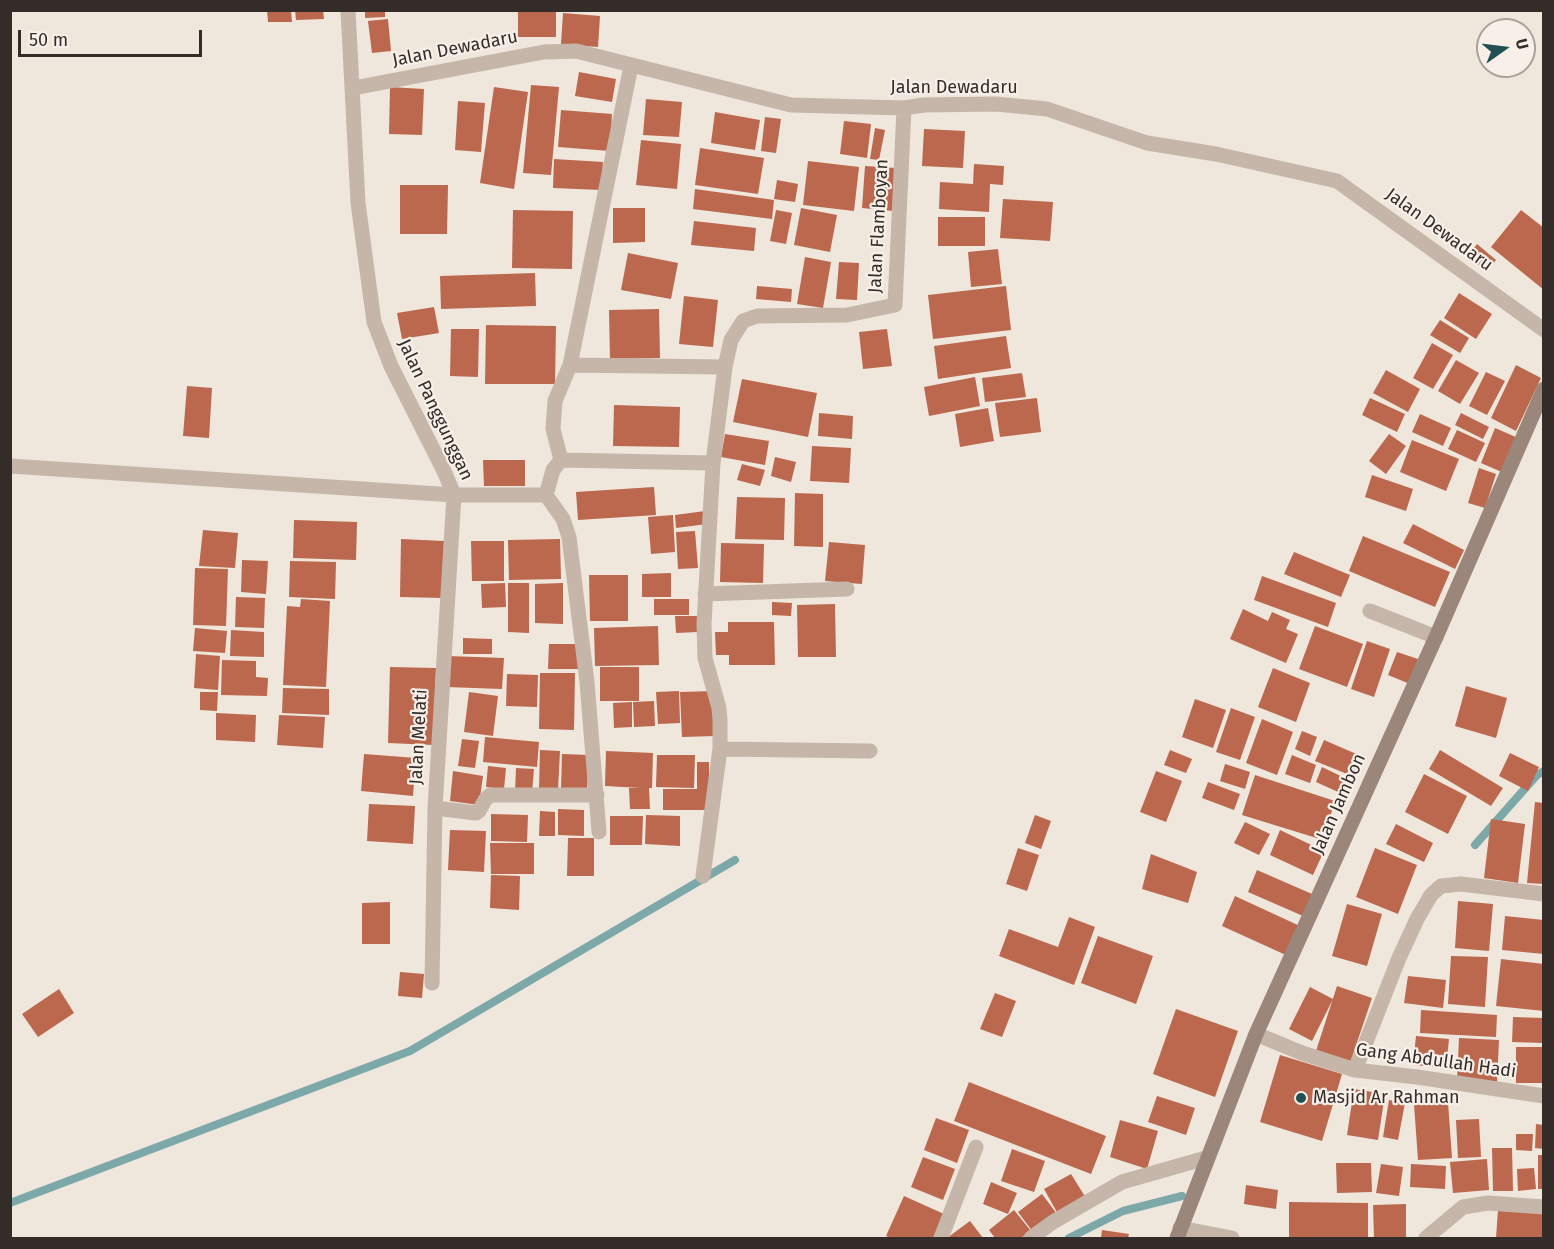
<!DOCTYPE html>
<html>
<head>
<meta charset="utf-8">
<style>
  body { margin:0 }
  #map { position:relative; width:1554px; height:1249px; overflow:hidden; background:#efe6dc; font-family:"Fira Sans",sans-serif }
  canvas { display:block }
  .frame { position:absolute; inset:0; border:12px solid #342c28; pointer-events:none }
  .north { position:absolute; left:1476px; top:18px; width:60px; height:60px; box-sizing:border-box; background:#f8f0e8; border:2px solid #aaa29b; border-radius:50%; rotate:76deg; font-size:16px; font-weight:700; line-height:24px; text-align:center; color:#342c28 }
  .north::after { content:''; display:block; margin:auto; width:21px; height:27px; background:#214f52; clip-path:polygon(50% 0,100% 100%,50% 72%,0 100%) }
  .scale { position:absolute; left:18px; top:30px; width:184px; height:27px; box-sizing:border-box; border:3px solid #342c28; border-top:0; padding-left:8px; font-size:18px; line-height:21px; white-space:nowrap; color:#342c28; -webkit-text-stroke:4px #f8f0e8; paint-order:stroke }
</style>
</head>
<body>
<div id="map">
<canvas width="1554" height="1249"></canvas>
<div class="frame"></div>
<div class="north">U</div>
<div class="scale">50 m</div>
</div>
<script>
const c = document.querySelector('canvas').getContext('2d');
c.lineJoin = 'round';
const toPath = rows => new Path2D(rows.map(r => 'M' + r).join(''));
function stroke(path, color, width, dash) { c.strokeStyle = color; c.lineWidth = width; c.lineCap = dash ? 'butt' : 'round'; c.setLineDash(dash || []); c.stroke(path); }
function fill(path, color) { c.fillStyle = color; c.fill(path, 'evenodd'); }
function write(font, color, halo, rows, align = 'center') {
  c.font = font + ' "Fira Sans",sans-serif'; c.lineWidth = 4.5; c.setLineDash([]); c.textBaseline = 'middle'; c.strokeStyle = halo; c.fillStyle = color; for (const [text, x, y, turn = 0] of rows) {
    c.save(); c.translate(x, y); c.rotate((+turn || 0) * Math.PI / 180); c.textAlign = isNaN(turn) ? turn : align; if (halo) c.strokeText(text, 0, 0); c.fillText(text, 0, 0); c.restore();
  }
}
const stream = toPath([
  [1475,845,1537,775,1544,771],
  [10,1203,410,1051,735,860],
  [1069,1238,1123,1211,1182,1196]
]);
const building = toPath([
  [267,10,291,10,292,22,268,22],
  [295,10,323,10,324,19,296,20],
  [365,10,385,10,385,17,365,18],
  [518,10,556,10,556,37,518,37],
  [563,13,600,16,598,47,561,44],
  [388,19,391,51,372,53,368,21],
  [579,72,616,79,612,102,575,96],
  [531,85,559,87,551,175,523,173],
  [390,87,424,89,422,135,389,134],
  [494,87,528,92,514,189,480,183],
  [646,99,682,102,679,137,643,135],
  [458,101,485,103,481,152,455,150],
  [561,110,612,114,610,151,558,147],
  [715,112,760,120,755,150,711,143],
  [765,117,781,119,776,153,761,151],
  [844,121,871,124,867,158,840,154],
  [875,128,885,130,879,160,870,159],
  [924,129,965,131,963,168,922,166],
  [641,140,681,144,677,189,636,185],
  [700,148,764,158,758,194,695,185],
  [554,159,603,162,601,190,553,188],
  [808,161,859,167,854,211,803,205],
  [974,164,1004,166,1003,185,990,184,989,212,939,209,940,182,973,184],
  [865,166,897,168,893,211,862,208],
  [777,180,798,184,795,202,774,199],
  [400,185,448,185,447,234,400,234],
  [695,189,774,200,772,219,693,209],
  [1003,199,1053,202,1050,241,1000,238],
  [613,208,645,208,645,242,613,243],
  [801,208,837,215,830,252,794,245],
  [513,210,573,211,572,269,512,268],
  [776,210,792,213,786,244,770,241],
  [1521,210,1544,228,1544,290,1491,247],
  [938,217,985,217,985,246,938,246],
  [694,221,756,228,754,251,691,245],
  [1477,244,1496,260,1487,272,1468,256],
  [998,249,1002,284,971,287,968,252],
  [628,253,678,263,671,299,621,290],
  [805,257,831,262,823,308,797,304],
  [839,262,859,263,857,300,836,299],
  [535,273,536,306,441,309,440,276],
  [757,286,792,289,791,302,756,299],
  [1006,286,1011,330,933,339,928,295],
  [1459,293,1492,314,1476,339,1444,318],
  [684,296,718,300,713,347,679,344],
  [434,307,439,333,402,339,397,313],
  [659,309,660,358,610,359,609,310],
  [1440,320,1469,338,1460,353,1430,335],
  [486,325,556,326,555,384,485,384],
  [451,329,479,329,478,377,450,376],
  [887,329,892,366,863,369,859,332],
  [1006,336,1011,368,938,379,934,346],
  [1432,343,1453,355,1433,389,1413,378],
  [1456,360,1479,373,1460,404,1438,391],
  [1516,365,1541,378,1516,431,1491,418],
  [1386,370,1420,389,1408,412,1373,393],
  [1486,372,1505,381,1487,415,1469,406],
  [1022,373,1026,397,985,402,982,378],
  [975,377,980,406,929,416,924,387],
  [742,379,817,393,808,437,733,422],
  [187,386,212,388,209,438,183,436],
  [1037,398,1041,432,1000,437,995,403],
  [1370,398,1405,414,1397,432,1362,415],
  [614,405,680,407,679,447,613,446],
  [988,408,994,441,960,447,955,414],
  [819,413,853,416,852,439,818,436],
  [1461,413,1489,427,1483,439,1455,425],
  [1420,414,1451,428,1443,446,1412,432],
  [1495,428,1518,438,1504,473,1481,463],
  [1457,430,1485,443,1476,462,1448,449],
  [725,434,769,441,765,465,721,457],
  [1389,434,1406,446,1386,474,1369,461],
  [1412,440,1459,459,1446,491,1400,472],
  [812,446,851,448,849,483,810,481],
  [775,457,796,462,791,482,771,476],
  [483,460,525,460,525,486,484,486],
  [742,464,765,470,760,486,737,480],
  [1479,468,1496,474,1485,508,1468,503],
  [1372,475,1413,489,1406,511,1365,497],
  [654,487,656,515,578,520,576,492],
  [795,493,823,494,823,547,794,546],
  [737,497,785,498,784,540,735,539],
  [705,511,707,524,676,528,675,515],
  [673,515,675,552,651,554,648,517],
  [294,520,357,522,356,560,293,558],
  [1413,524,1464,550,1455,569,1403,543],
  [203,530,238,533,235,568,199,566],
  [695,531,698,568,678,569,676,532],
  [1363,536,1450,572,1435,607,1349,571],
  [401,539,444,541,443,598,400,597],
  [560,539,561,579,509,580,508,540],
  [471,541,504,541,504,581,472,581],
  [829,542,865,545,862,584,825,581],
  [721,543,764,544,763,583,720,582],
  [1294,552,1350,575,1341,597,1284,574],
  [242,560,268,561,266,594,241,592],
  [290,561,336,562,335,599,289,597],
  [195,568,228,569,226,626,193,625],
  [671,573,671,597,642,597,642,574],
  [589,575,628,575,628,621,590,621],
  [1262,576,1336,603,1328,627,1254,600],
  [505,583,506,607,482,608,481,584],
  [508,583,529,583,529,633,508,632],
  [563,583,563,624,535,623,535,584],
  [236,597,265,598,264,628,235,627],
  [301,599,330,601,326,687,283,685,287,606,300,607],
  [654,599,689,599,689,615,654,615],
  [772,602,792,603,791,616,772,615],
  [835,604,836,657,798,657,797,605],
  [1243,609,1268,621,1272,612,1290,620,1286,629,1298,634,1286,663,1230,639],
  [675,616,698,616,698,632,676,633],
  [728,622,774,622,775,665,729,665,729,655,716,655,715,632,728,632],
  [658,626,659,665,595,666,594,628],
  [1315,626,1363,644,1347,687,1299,669],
  [195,628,227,631,225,653,193,651],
  [231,630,264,632,264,657,230,656],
  [463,638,492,639,492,654,463,654],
  [1367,641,1390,649,1374,697,1351,689],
  [549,644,579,644,579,669,548,669],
  [1397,652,1418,659,1410,684,1388,675],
  [196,654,220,656,218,690,194,688],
  [447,656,504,658,502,689,446,687],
  [222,660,256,661,256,677,268,678,267,696,221,695],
  [390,667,436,668,433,745,388,743],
  [600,667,639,667,639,701,600,701],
  [1273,668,1310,683,1296,722,1258,707],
  [540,673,575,673,574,730,539,729],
  [507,674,538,675,537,707,506,706],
  [1466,686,1507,698,1496,738,1455,726],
  [283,688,329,689,329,715,282,713],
  [679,691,680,723,658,724,656,692],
  [713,691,715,736,682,737,680,692],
  [200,692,218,692,217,711,200,710],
  [469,692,498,696,493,736,464,732],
  [1195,699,1226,710,1213,748,1182,737],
  [654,701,655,726,634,727,633,702],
  [632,702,632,727,614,728,613,703],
  [1231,708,1255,717,1240,760,1216,752],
  [216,713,256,715,255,742,216,740],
  [279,715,325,717,323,748,277,745],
  [1262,719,1293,732,1277,775,1246,763],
  [1302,731,1317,737,1310,756,1295,749],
  [485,737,539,742,537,767,483,762],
  [462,739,479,741,475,768,458,766],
  [1324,740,1361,756,1352,776,1315,761],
  [540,750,560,751,558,790,539,789],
  [1170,750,1192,759,1186,773,1164,765],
  [1440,750,1503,788,1491,806,1429,769],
  [606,751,653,753,652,788,649,788,650,809,630,809,629,788,641,788,605,786],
  [1510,753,1539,767,1528,791,1499,776],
  [364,754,416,758,413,796,361,791],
  [562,754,589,755,587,790,561,789],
  [657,755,695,755,694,788,656,787],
  [1292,755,1316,765,1310,783,1285,774],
  [697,762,709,762,709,810,663,810,663,789,697,789],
  [1225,764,1250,772,1245,789,1220,781],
  [488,766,506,768,504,789,486,787],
  [1322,767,1353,782,1347,796,1316,782],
  [516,768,534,769,532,793,515,792],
  [453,771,483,776,479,805,450,801],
  [1156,771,1182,781,1166,822,1140,812],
  [1424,774,1467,796,1448,834,1405,812],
  [1255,775,1335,801,1323,840,1242,815],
  [1208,782,1240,794,1234,810,1202,798],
  [1535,802,1544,803,1544,884,1527,883],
  [369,804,415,806,413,844,367,841],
  [558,809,584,810,584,836,558,835],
  [540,811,555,812,555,836,539,836],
  [491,814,528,815,527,842,491,841],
  [646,815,680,816,680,846,645,844],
  [1035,815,1051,821,1041,849,1025,843],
  [610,816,643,816,642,845,610,845],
  [1491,819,1525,824,1518,883,1484,878],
  [1245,822,1270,834,1259,855,1234,843],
  [1396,824,1433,843,1424,862,1386,844],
  [450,830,486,831,484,872,448,870],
  [1280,830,1324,851,1313,875,1270,855],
  [568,838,594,838,594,876,567,876],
  [490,843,534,843,534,874,491,874],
  [1018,848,1039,855,1027,891,1006,884],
  [1375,848,1417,865,1398,914,1356,897],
  [1151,854,1197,872,1188,903,1142,889],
  [1257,870,1312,894,1303,916,1248,892],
  [491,875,520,876,519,910,490,908],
  [1235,896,1302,927,1288,956,1222,926],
  [1458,901,1493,904,1489,951,1455,948],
  [390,902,390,944,362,944,362,903],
  [1347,904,1382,914,1367,966,1332,956],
  [1505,916,1544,920,1544,954,1502,950],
  [1069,917,1095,927,1074,985,999,956,1009,929,1058,947],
  [1098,936,1153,956,1136,1004,1081,983],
  [1451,956,1488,957,1485,1007,1448,1004],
  [1501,959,1544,964,1544,1011,1496,1006],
  [400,972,424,974,422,998,398,996],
  [1408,976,1446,980,1443,1008,1404,1003],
  [1337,986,1372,998,1350,1063,1316,1051],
  [1310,987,1333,999,1312,1041,1289,1029],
  [59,989,74,1013,38,1037,22,1014],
  [995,993,1016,1001,1002,1037,980,1029],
  [1176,1009,1238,1031,1215,1097,1153,1074],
  [1421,1010,1497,1015,1496,1037,1420,1033],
  [1513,1017,1544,1018,1544,1043,1512,1042],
  [1416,1036,1449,1039,1446,1068,1413,1065],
  [1459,1038,1499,1040,1497,1082,1457,1080],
  [1516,1047,1544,1047,1544,1083,1516,1083],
  [1280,1055,1342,1074,1322,1141,1260,1122],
  [969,1082,1106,1136,1091,1174,954,1121],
  [1354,1089,1385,1094,1378,1140,1347,1135],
  [1157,1096,1195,1108,1186,1135,1148,1122],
  [1389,1100,1405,1103,1398,1140,1383,1137],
  [1448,1102,1452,1158,1418,1160,1414,1104],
  [936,1118,969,1130,957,1163,924,1150],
  [1479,1119,1481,1157,1458,1158,1456,1120],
  [1120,1120,1158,1131,1147,1169,1110,1157],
  [1536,1124,1544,1125,1544,1149,1535,1148],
  [1516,1134,1533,1134,1532,1151,1516,1150],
  [1492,1148,1512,1148,1513,1191,1493,1191],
  [1012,1149,1045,1161,1034,1192,1001,1181],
  [1538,1155,1544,1155,1544,1189,1538,1189],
  [923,1157,955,1169,943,1200,911,1187],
  [1487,1159,1489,1190,1453,1193,1450,1162],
  [1336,1163,1371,1163,1372,1192,1337,1193],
  [1381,1164,1403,1167,1399,1196,1376,1193],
  [1411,1164,1446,1166,1445,1189,1410,1187],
  [1534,1168,1536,1189,1518,1191,1517,1169],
  [1071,1174,1086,1198,1058,1214,1044,1189],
  [991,1182,1017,1193,1008,1214,983,1204],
  [1246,1185,1278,1190,1276,1209,1244,1204],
  [1042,1194,1057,1214,1033,1232,1018,1212],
  [904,1196,944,1214,933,1238,891,1238,886,1236],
  [1289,1202,1368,1203,1368,1238,1289,1238],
  [1406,1204,1406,1238,1374,1238,1373,1205],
  [1014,1210,1031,1231,1021,1238,995,1238,989,1230],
  [1498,1210,1544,1212,1544,1238,1496,1238],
  [970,1221,983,1238,947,1238],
  [1102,1230,1129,1234,1128,1238,1101,1238]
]);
const minor = toPath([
  [348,10,358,203,374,322,391,366,444,471,454,495],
  [353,88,544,52,576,51,791,105,904,108,924,105,996,104,1047,109,1147,143,1216,154,1337,181,1544,330],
  [570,365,725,367],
  [561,460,553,429,555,401,570,365,631,66],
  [10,466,454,495,546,495],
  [454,495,435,808,476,813,479,811,485,800,490,795,597,795],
  [546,495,563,519,569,537,587,682,599,832],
  [546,495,553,470,561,460,713,463],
  [705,594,847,589],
  [1370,611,1436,637],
  [720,749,870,751],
  [703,876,720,749,720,720,719,708,705,658,704,624,713,463,725,367,731,340,743,321,757,316,847,315,895,305,904,108],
  [432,983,435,808],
  [1256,1034,1302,1053,1355,1070,1417,1077,1544,1096],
  [1355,1070,1399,958,1417,919,1431,895,1441,886,1461,884,1544,894],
  [1180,1228,1232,1238],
  [941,1238,976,1147],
  [1031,1238,1053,1222,1122,1182,1206,1158],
  [1426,1238,1463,1207,1488,1203,1544,1207]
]);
const secondary = toPath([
  [1177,1238,1256,1034,1436,637,1544,389]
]);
const markers = [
  [1301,1098,6,"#214f52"]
];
const streetNames = [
  ["Jalan Dewadaru",455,49,-11],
  ["Jalan Dewadaru",954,88],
  ["Jalan Flamboyan",879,226,-87],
  ["Jalan Dewadaru",1439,230,36],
  ["Jalan Panggunggan",435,410,65],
  ["Jalan Melati",419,737,-87],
  ["Jalan Jambon",1339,804,-66],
  ["Gang Abdullah Hadi",1436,1061,8]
];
const poiNames = [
  ["Masjid Ar Rahman",1313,1098]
];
stroke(stream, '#7da8aa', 8);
fill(building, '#bb684e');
stroke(minor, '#c6b6a9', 15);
stroke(secondary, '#9a867a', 15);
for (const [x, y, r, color] of markers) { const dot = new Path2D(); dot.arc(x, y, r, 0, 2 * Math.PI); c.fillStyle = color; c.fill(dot); stroke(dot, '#f8f0e8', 2); }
write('18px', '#342c28', '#f8f0e8', streetNames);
write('18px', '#342c28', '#f8f0e8', poiNames, 'left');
</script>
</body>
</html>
